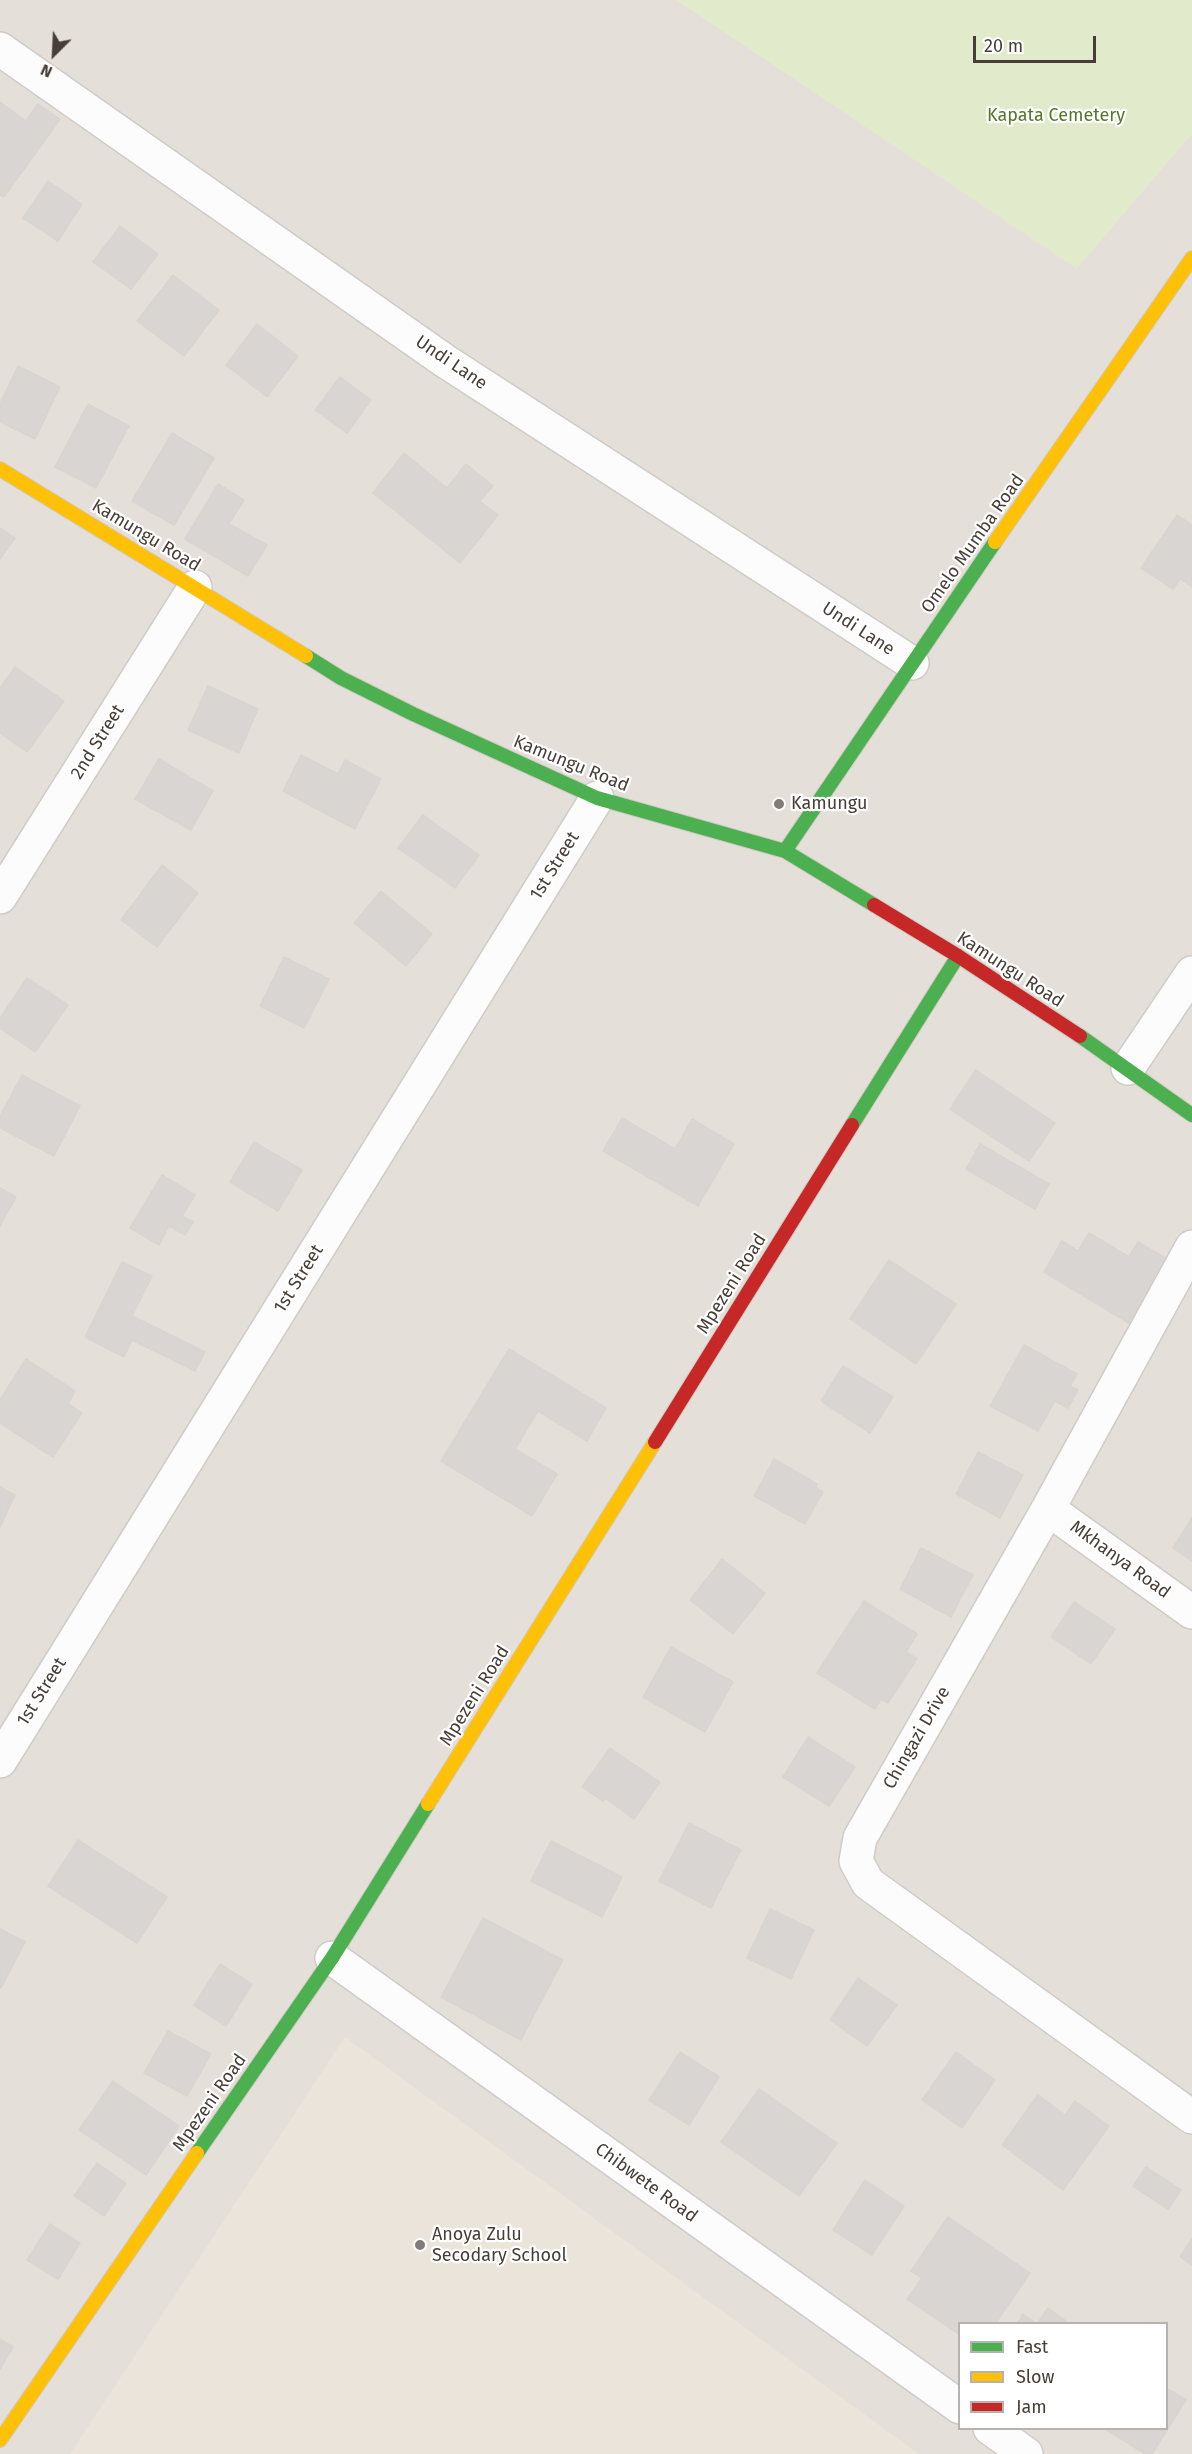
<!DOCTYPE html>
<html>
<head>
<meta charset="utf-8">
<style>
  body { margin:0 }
  #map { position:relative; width:1192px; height:2454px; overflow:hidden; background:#f0eeeb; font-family:"Fira Sans",sans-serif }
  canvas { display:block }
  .legend { position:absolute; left:958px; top:2322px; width:210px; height:108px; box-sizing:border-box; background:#fff; border:2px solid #b5b2af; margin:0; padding:8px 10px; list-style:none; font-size:18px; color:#473e37 }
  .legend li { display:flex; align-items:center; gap:12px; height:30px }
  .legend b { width:30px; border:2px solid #b5b2af }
  .north { position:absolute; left:24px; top:24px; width:60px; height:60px; -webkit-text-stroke:4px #fff; paint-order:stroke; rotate:204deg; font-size:16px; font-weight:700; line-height:24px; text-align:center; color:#473e37 }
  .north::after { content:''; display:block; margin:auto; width:21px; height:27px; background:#473e37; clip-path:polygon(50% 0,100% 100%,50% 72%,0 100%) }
  .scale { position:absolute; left:973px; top:36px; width:123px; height:27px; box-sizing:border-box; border:3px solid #473e37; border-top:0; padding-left:8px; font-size:18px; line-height:21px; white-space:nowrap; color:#473e37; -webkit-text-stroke:4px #fff; paint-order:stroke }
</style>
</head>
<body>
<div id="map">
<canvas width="1192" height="2454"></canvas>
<ul class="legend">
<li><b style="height:8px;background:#4caf50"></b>Fast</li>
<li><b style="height:8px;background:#ffc107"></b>Slow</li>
<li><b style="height:8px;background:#c62828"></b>Jam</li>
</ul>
<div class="north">N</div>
<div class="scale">20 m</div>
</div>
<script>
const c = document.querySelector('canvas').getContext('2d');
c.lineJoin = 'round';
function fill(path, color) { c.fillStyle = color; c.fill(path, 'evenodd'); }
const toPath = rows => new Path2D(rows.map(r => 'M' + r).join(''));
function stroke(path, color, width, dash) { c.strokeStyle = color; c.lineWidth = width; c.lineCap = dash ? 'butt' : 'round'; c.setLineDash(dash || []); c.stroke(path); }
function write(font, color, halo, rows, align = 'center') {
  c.font = font + ' "Fira Sans",sans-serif'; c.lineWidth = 4.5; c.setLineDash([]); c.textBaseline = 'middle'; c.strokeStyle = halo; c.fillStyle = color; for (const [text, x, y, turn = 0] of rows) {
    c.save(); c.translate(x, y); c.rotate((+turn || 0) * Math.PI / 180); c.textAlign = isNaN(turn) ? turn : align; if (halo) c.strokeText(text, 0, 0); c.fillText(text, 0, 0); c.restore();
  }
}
const residential = toPath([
  [0,0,1192,0,1192,2454,0,2454],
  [960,2324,1166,2324,1166,2428,960,2428]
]);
const education = toPath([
  [345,2037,919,2454,70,2454]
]);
const green = toPath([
  [676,0,1192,0,1192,134,1077,269]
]);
const building = toPath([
  [0,102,26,121,38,104,60,119,4,197,0,195,0,102],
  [48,181,82,204,58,241,23,218,48,181],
  [120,226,158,254,131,289,93,262,120,226],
  [173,275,219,310,184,356,137,321,173,275],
  [257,324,298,356,267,397,226,365,257,324],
  [18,366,60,387,35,439,0,422,0,404,18,366],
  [340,377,371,400,347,433,315,410,340,377],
  [88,404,129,426,96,488,55,467,88,404],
  [172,433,214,458,174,525,132,501,172,433],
  [404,453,447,488,466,464,493,486,480,501,498,515,460,563,373,493,404,453],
  [218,484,244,500,229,524,267,545,248,576,185,539,218,484],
  [1177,515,1192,525,1192,587,1180,579,1173,589,1141,568,1177,515],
  [0,528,15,538,0,559,0,528],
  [15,667,64,701,27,752,0,733,0,688,15,667],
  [208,686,258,709,239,753,188,730,208,686],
  [301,755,338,774,345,760,381,779,355,829,283,791,301,755],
  [159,759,213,791,191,830,135,799,159,759],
  [423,815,479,855,455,888,398,848,423,815],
  [162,865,198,893,157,947,121,920,162,865],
  [381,891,432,934,406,966,354,923,381,891],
  [284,957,329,979,304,1028,260,1006,284,957],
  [27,978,68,1005,35,1052,0,1028,0,1018,27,978],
  [976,1070,1055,1123,1029,1161,950,1109,976,1070],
  [22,1075,80,1106,54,1156,0,1128,0,1116,22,1075],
  [622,1118,675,1149,692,1119,734,1144,698,1206,603,1151,622,1118],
  [254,1142,302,1170,278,1211,230,1182,254,1142],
  [980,1144,1049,1184,1035,1209,966,1169,980,1144],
  [162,1175,195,1195,182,1216,193,1222,185,1235,169,1226,159,1245,130,1228,162,1175],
  [0,1188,16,1197,0,1226,0,1188],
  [1089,1233,1129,1257,1138,1242,1172,1262,1134,1326,1044,1272,1062,1241,1078,1251,1089,1233],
  [889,1260,956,1304,916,1364,850,1319,889,1260],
  [122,1262,152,1276,132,1316,205,1352,195,1371,132,1340,124,1357,85,1337,122,1262],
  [1024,1345,1077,1374,1070,1386,1078,1390,1068,1408,1055,1401,1038,1431,990,1406,1024,1345],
  [509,1349,606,1408,587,1441,538,1411,515,1449,557,1474,532,1516,441,1461,509,1349],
  [26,1359,75,1391,68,1404,82,1413,53,1457,0,1423,0,1400,26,1359],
  [843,1366,893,1397,870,1433,821,1401,843,1366],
  [978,1452,1023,1475,1000,1518,956,1494,978,1452],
  [774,1459,817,1484,816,1487,823,1492,805,1524,754,1496,774,1459],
  [0,1487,15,1495,0,1527,0,1487],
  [1192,1518,1192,1561,1173,1548,1192,1518],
  [921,1548,973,1575,951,1617,900,1589,921,1548],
  [722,1559,765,1593,733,1634,690,1600,722,1559],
  [864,1601,917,1634,906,1652,917,1659,888,1703,881,1699,875,1709,817,1673,864,1601],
  [1074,1602,1115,1629,1091,1664,1051,1637,1074,1602],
  [671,1647,733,1682,705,1732,643,1697,671,1647],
  [808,1737,855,1767,829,1806,783,1777,808,1737],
  [610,1748,660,1782,634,1819,605,1798,603,1801,582,1787,610,1748],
  [689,1823,741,1850,711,1908,659,1881,689,1823],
  [78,1840,167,1897,137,1943,48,1886,78,1840],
  [551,1841,622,1877,602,1917,531,1881,551,1841],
  [770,1909,814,1930,791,1979,747,1958,770,1909],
  [483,1918,563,1960,521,2040,441,1997,483,1918],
  [0,1929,25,1942,1,1988,0,1987,0,1929],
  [220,1964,252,1984,226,2026,194,2005,220,1964],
  [858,1978,897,2005,867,2046,830,2020,858,1978],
  [168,2031,211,2054,187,2096,144,2073,168,2031],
  [680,2052,719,2077,689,2125,649,2100,680,2052],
  [956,2052,995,2080,962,2128,922,2100,956,2052],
  [113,2081,179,2126,146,2175,79,2130,113,2081],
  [759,2089,837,2143,799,2196,721,2142,759,2089],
  [1038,2095,1065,2115,1075,2101,1109,2126,1063,2190,1002,2145,1038,2095],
  [97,2163,126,2183,104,2216,74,2196,97,2163],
  [1146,2167,1181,2190,1168,2209,1133,2186,1146,2167],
  [865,2180,904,2206,872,2255,833,2230,865,2180],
  [948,2217,1030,2273,995,2324,960,2324,960,2335,907,2299,922,2278,911,2271,948,2217],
  [50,2224,80,2243,58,2279,27,2260,50,2224],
  [1192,2239,1192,2265,1180,2257,1192,2239],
  [1048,2308,1070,2324,1037,2324,1048,2308],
  [1023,2314,1037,2324,1017,2324,1023,2314],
  [0,2339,13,2347,0,2369,0,2339],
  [1166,2388,1186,2400,1152,2454,1145,2454,1104,2428,1166,2428,1166,2388]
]);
const street = toPath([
  [0,49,445,361,912,663],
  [0,897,195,587],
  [1128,1068,1192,973],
  [1192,1247,1048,1509,860,1838,856,1861,868,1883,1192,2117],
  [1048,1509,1192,1612],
  [0,1761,597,798],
  [332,1958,960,2407],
  [990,2428,1026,2454]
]);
const fast = toPath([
  [306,656,341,678,413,714,597,798,785,851,874,905],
  [785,851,995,542],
  [1080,1036,1192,1115],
  [852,1125,958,956],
  [197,2153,332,1958,428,1804]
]);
const slow = toPath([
  [0,469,306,656],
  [995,542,1192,258],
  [428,1804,655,1442],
  [0,2440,197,2153]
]);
const jam = toPath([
  [874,905,958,956,1080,1036],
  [655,1442,852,1125]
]);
const markers = [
  [779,804,6,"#827c76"],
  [420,2245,6,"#827c76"]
];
const parkNames = [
  ["Kapata Cemetery",1056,116]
];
const streetNames = [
  ["Undi Lane",451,363,34],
  ["Kamungu Road",146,536,31],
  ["Omelo Mumba Road",973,544,-55],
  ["Undi Lane",858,629,33],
  ["2nd Street",98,742,-58],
  ["Kamungu Road",571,764,22],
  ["1st Street",555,866,-58],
  ["Kamungu Road",1010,970,33],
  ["1st Street",299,1279,-58],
  ["Mpezeni Road",732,1284,-58],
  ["Mkhanya Road",1120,1560,36],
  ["1st Street",42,1692,-58],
  ["Mpezeni Road",475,1696,-58],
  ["Chingazi Drive",917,1738,-60],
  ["Mpezeni Road",210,2103,-55],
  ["Chibwete Road",646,2183,36]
];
const poiNames = [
  ["Kamungu",791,804],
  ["Anoya Zulu",432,2235],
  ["Secodary School",432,2256]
];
fill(residential, '#e4dfd8');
fill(education, '#ebe4da');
fill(green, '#e2eacc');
fill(building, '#d9d5d2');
stroke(building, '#d8d5d1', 1.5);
stroke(street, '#ceccc8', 36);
stroke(fast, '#cfcac2', 16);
stroke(slow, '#cfcac2', 16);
stroke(jam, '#cfcac2', 16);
stroke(street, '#fdfcfc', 33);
stroke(fast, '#4caf50', 14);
stroke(slow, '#ffc107', 14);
stroke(jam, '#c62828', 14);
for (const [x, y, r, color] of markers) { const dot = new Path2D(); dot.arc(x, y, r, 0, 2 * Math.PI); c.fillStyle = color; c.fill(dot); stroke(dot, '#fff', 2); }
write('18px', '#54772b', '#fff', parkNames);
write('18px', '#473e37', '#fff', streetNames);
write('18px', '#473e37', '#fff', poiNames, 'left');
</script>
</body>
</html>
